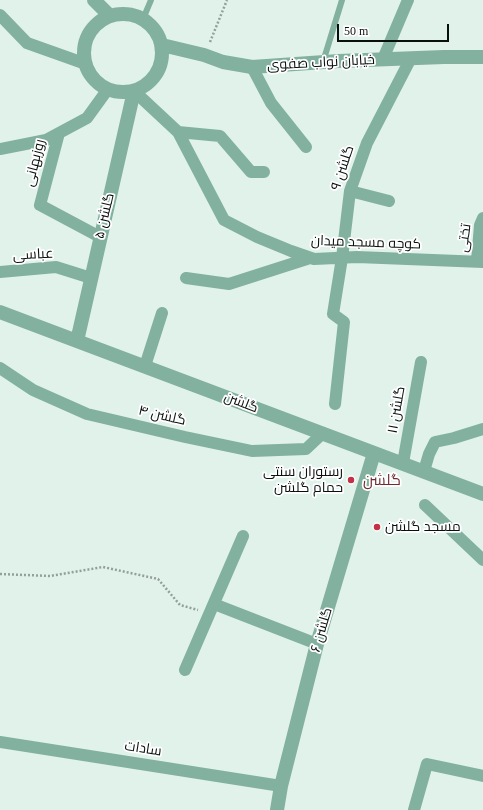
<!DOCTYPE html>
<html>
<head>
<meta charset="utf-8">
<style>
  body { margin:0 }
  #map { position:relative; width:483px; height:810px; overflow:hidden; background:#e1f2eb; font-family:"Times New Roman",serif }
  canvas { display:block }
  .scale { position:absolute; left:337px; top:24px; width:112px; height:18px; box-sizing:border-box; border:2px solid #090f0c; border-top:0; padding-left:5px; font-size:12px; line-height:14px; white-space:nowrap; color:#090f0c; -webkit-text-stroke:3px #fff; paint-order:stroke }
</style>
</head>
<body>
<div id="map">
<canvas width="483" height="810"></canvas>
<div class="scale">50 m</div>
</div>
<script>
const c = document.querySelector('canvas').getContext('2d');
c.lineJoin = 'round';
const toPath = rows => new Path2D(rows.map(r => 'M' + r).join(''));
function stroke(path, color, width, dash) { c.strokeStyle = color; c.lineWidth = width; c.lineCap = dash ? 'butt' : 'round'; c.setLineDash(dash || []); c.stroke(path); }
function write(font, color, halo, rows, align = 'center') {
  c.font = font + ' "Times New Roman",Cairo,serif'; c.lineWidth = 3.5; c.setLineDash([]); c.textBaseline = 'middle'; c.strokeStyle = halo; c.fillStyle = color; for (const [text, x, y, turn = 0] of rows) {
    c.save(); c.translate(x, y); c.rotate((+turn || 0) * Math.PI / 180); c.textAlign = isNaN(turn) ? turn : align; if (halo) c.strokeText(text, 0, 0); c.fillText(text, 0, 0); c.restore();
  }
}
const path = toPath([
  [210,42,227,0],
  [0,574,50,576,103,567,158,579,180,605,198,610]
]);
const service = toPath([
  [143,19,151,0],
  [323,62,342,0]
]);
const minor = toPath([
  [0,15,27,43,86,64],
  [383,59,408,0],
  [252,67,271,103,306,147],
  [134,91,178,132,224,220,257,237,291,251,314,259,357,257,483,262],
  [178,132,220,136,251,172,264,172],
  [59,133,40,205,100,237],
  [0,149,46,140,87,118,108,89],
  [350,191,389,201],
  [477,261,480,225,483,218],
  [0,272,56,267,91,278],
  [186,278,229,284,310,258],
  [145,366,162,313],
  [0,368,33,390,87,414,185,437,252,451,306,449,323,433],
  [335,404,344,322,333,314,342,258,350,191,367,143,411,58],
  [403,463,421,362],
  [424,471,429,454,435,442,454,438,483,429],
  [425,505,483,560],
  [214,604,317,644],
  [185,670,243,536],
  [0,742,281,786],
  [414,810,427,764,483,776]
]);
const tertiary = toPath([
  [94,0,110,16],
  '84 53a39 39 0 1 1 78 0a39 39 0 1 1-78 0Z',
  [162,45,204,55,223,62,252,67,339,61,444,57,483,57],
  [0,312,483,494],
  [77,341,134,91],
  [277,810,281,786,317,644,374,453]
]);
const markers = [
  [351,480,4,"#c23145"],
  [377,527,4,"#c23145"]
];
const streetNames = [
  ["خیابان نواب صفوی",321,63,-3],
  ["روزبهانی",35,163,-76],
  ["گلشن ۹",343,168,-72],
  ["گلشن ۵",105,216,-77],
  ["تختی",465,238,-82],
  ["کوچه مسجد میدان",366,243,2],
  ["عباسی",33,255,-3],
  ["گلشن",241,403,21],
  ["گلشن ۱۱",397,410,-80],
  ["گلشن ۴",162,416,13],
  ["گلشن ۶",322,630,-74],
  ["سادات",143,749,9]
];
const poiNames = [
  ["رستوران سنتی",343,472],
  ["حمام گلشن",343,488],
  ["مسجد گلشن",385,527,"left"]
];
const neighbourhoodNames = [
  ["گلشن",382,481]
];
stroke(path, '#93a09a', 2.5, [2, 2]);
stroke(service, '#82b19f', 6);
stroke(minor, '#82b19f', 12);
stroke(tertiary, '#82b19f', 14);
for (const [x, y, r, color] of markers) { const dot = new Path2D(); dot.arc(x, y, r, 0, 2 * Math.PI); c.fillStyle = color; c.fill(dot); stroke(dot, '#fff', 1.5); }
write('14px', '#090f0c', '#fff', streetNames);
write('14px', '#090f0c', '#fff', poiNames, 'right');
write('15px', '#722b31', '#fff', neighbourhoodNames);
</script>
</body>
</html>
